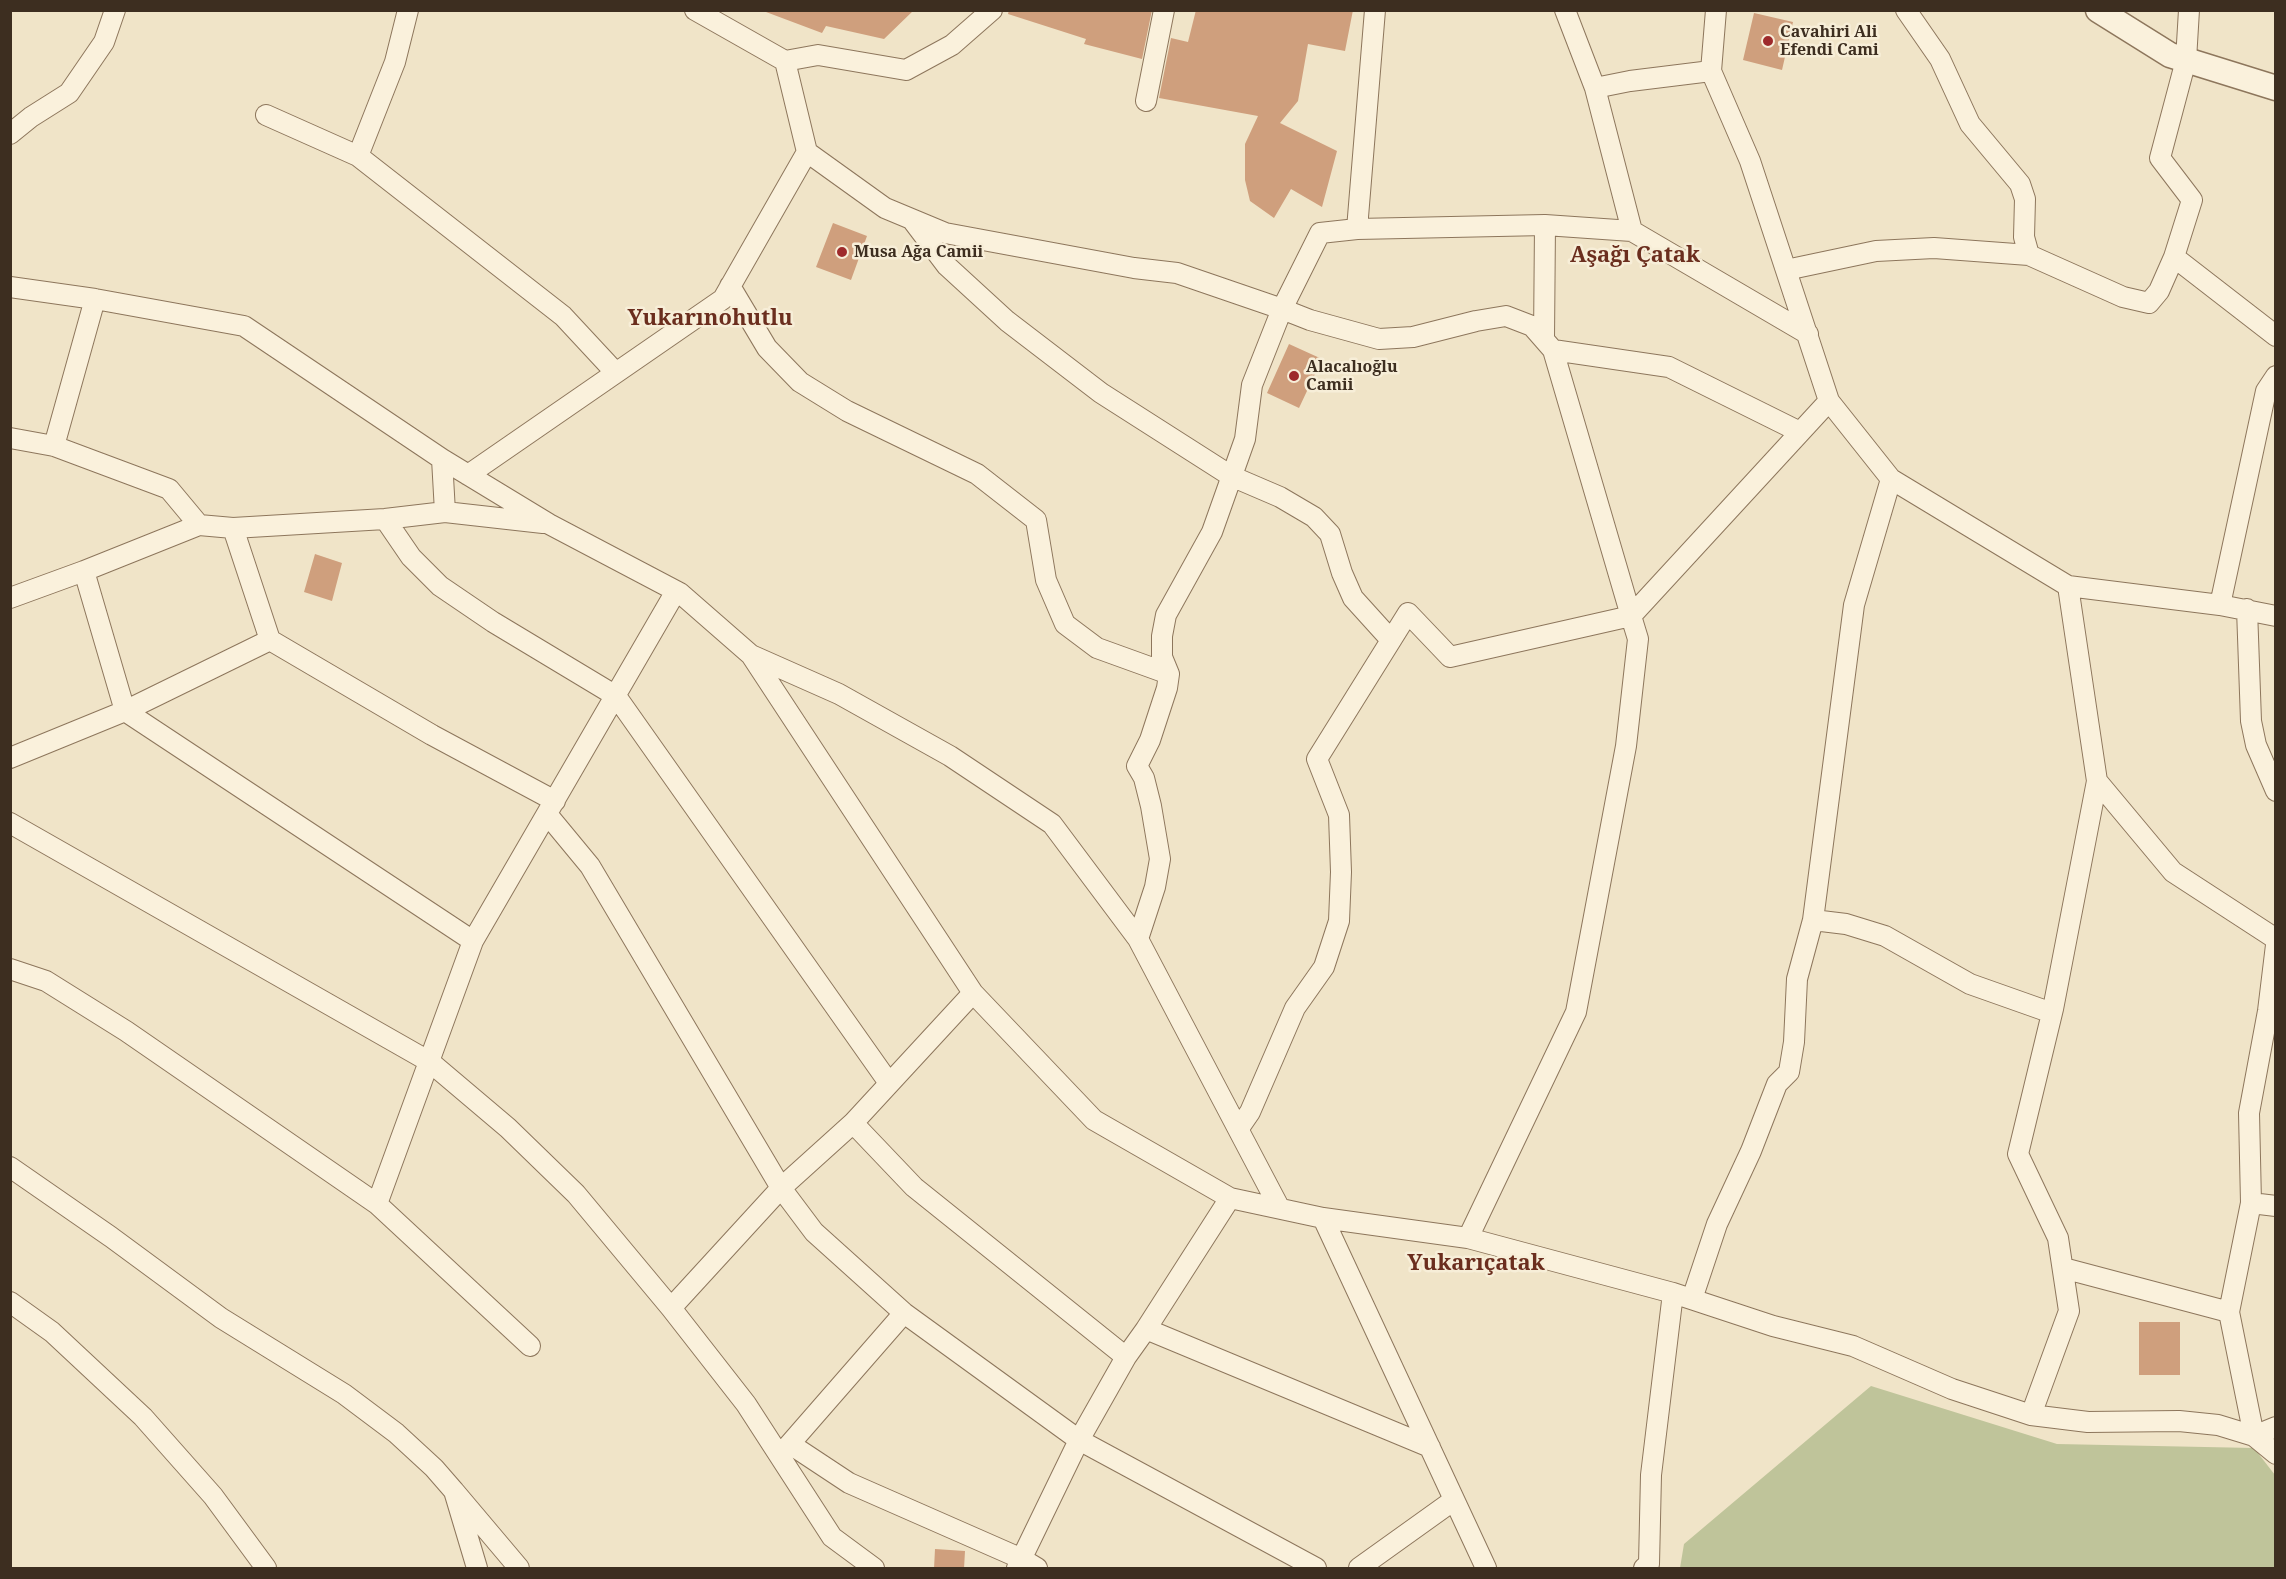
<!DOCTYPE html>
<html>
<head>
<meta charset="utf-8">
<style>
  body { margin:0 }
  #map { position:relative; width:2286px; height:1579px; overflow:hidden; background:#f0e4c8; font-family:"Noto Serif",serif }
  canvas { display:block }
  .frame { position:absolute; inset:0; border:12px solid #3d2e20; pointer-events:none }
</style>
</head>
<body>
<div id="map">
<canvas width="2286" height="1579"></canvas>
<div class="frame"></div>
</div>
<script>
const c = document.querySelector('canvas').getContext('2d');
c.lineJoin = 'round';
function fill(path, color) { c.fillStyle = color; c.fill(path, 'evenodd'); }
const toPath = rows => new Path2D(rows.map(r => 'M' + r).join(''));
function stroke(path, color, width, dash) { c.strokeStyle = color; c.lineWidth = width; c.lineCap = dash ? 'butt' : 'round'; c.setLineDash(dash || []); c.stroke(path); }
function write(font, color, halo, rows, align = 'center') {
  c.font = font + ' "Noto Serif",serif'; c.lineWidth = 5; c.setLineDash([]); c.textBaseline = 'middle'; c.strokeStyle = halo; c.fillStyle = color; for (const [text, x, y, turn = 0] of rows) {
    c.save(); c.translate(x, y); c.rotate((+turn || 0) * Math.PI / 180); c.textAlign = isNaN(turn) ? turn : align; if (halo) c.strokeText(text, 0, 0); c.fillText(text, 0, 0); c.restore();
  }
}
const cemetery = toPath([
  [1871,1386,2057,1444,2254,1448,2275,1475,2275,1568,1680,1568,1684,1544]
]);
const building = toPath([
  [767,10,914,10,884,39,826,26,822,33,766,12],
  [1009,10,1152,10,1142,59,1084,44,1086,39,1008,14],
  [1196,10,1353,10,1345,51,1308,44,1298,101,1280,123,1337,151,1322,207,1291,189,1274,218,1250,201,1245,180,1245,144,1258,116,1159,98,1171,38,1188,42],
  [1754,13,1793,22,1782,70,1743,60],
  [833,223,867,236,851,280,816,267],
  [1289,344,1322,359,1299,408,1267,393],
  [315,554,342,563,332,601,304,592],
  [2139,1322,2180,1322,2180,1375,2139,1375],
  [935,1549,965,1551,964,1569,934,1569]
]);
const minor = toPath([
  [408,10,395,62,358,156,563,316,616,373],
  [695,10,785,61,818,55,906,70,952,45,992,10],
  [1375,10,1357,229,1320,233,1282,309,1310,320,1379,339,1413,337,1476,321,1506,316,1532,326,1553,350,1631,616,1829,401,1891,479],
  [1565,10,1595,88,1632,231],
  [1716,10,1711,71,1750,161,1829,401],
  [1906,10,1940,59,1970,124,2020,184,2025,199,2024,237,2029,255,2123,297,2149,303,2159,291,2174,257],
  [2189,10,2186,60,2160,158,2192,200,2174,257,2276,336],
  [1595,88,1630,81,1711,71],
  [1146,101,1164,10],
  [266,115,358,156],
  [10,134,31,117,69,93,104,42,115,10],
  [807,152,885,208,945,233,1134,268,1177,273,1282,309,1252,385,1245,439,1212,532,1166,615,1162,636,1162,657,1169,674,1167,688,1150,740,1137,766,1144,778,1151,806,1160,859,1155,887,1138,939],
  [913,221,947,266,1007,321,1101,393,1231,476,1280,497,1314,517,1330,534,1342,573,1353,598,1391,640],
  [1357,229,1545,225,1632,231,1808,334],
  [1786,270,1876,251,1934,248,2029,255],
  [730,286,767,348,800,382,847,411,977,474,1036,520,1046,580,1065,624,1097,648,1169,674],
  [10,287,95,299,244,326,442,459,445,512],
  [1544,339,1545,225],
  [1553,350,1669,367,1800,432],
  [2276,376,2266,391,2220,605,2276,616],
  [10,438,54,446,169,489,199,525,233,528,385,519,445,512,543,523],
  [54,446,95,299],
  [442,459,549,524,680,593,751,655,973,993,1094,1120,1230,1198,1323,1218,1468,1238,1673,1293,1773,1326,1853,1346,1952,1389,2031,1415,2069,1311,2058,1238,2018,1154,2053,1009,2097,781,2173,872,2276,939],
  [468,475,723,299,807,152,785,61],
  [385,519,411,557,440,586,493,622,616,696,889,1083],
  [199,525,84,571,125,711,270,640,432,735,555,801],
  [233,528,270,640],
  [2068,586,2220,605],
  [10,598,84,571],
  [2247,609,2251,721,2256,745,2276,791],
  [751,655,839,694,950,756,1052,824,1138,939,1279,1207],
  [10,758,125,711,473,941],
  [547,814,590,866,781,1188,814,1232,904,1313,1079,1440,1316,1568],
  [10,823,430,1062,508,1128,576,1194,671,1308,746,1404,832,1537,874,1568],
  [1813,920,1846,924,1885,936,1970,984,2052,1013],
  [2276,945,2268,1011,2249,1113,2251,1203,2229,1312,2254,1436,2276,1427],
  [10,969,46,981,126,1031,377,1204,530,1346],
  [853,1123,914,1187,1126,1357,1079,1440,1017,1568],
  [1239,1128,1250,1112,1295,1008,1324,967,1339,921,1341,872,1339,815,1317,759,1408,613,1450,657,1631,616,1638,639,1626,746,1576,1012,1468,1238],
  [10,1167,111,1237,221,1318,344,1394,396,1433,434,1468,454,1491],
  [2251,1203,2276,1206],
  [377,1204,473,941,676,591],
  [1323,1218,1486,1568],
  [2063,1268,2229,1312],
  [1692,1299,1717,1224,1751,1151,1777,1084,1789,1072,1794,1042,1797,979,1813,920,1854,605,1891,479,2068,586,2097,781],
  [10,1302,52,1332,143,1417,213,1496,266,1568],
  [671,1308,781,1188,853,1123,973,993],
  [1146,1329,1230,1198],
  [1126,1357,1146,1329,1430,1447],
  [2031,1415,2088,1422,2179,1421,2218,1425,2254,1436,2276,1454],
  [790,1444,849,1483,1022,1559,1037,1568],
  [781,1454,904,1313],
  [477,1568,454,1491,519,1568],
  [1359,1568,1454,1500],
  [1644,1568,1649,1564,1651,1475,1673,1293]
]);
const tertiary = toPath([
  [2098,10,2170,55,2276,88]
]);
const markers = [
  [1768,41,6,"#9e2a2b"],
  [842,252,6,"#9e2a2b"],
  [1294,376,6,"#9e2a2b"]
];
const poiNames = [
  ["Cavahiri Ali",1780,32],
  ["Efendi Cami",1780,50],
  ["Musa Ağa Camii",854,252],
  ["Alacalıoğlu",1306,367],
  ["Camii",1306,385]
];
const districtNames = [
  ["Aşağı Çatak",1635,256],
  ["Yukarınohutlu",710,319],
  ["Yukarıçatak",1476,1264]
];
fill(cemetery, '#bfc49a');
fill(building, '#cf9f7d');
stroke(minor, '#8d765c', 22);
stroke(tertiary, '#8d765c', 27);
stroke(minor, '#faf1dc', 20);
stroke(tertiary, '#faf1dc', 24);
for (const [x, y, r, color] of markers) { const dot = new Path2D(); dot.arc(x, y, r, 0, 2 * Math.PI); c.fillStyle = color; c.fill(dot); stroke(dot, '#f7eed8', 2); }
write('bold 16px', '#3d2e20', '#f7eed8', poiNames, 'left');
write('bold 22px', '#6b2e1e', '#f7eed8', districtNames);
</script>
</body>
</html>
